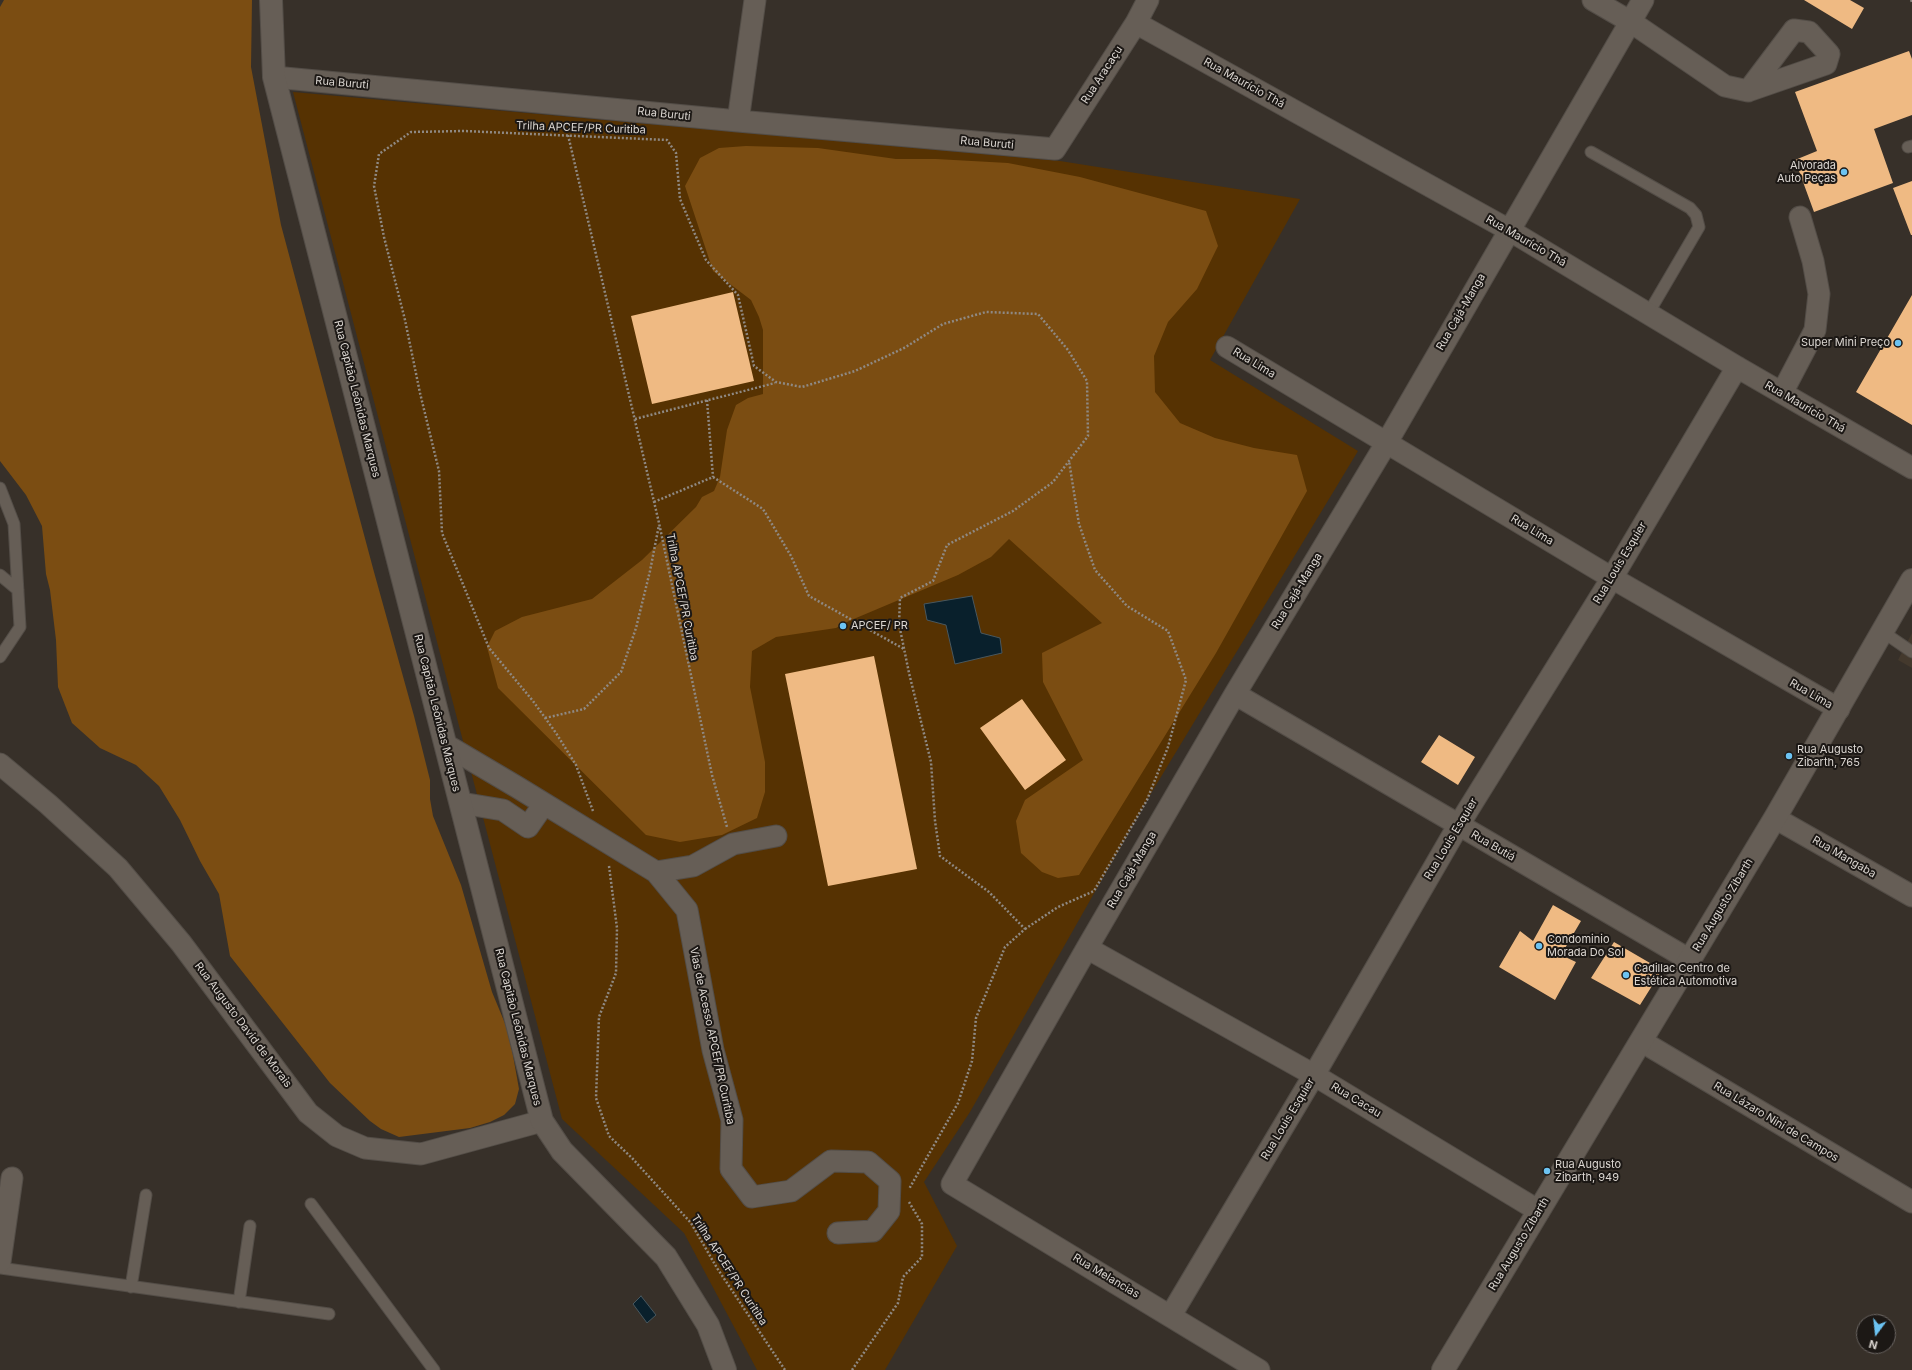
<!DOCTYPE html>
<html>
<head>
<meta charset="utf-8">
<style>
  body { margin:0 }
  #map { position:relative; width:1912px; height:1370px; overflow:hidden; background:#373029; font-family:Inter,sans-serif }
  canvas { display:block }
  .north { position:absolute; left:1856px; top:1314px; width:40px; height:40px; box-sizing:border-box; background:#1c1815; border:1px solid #696461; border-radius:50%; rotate:195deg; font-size:11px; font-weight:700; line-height:16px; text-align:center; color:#dcd7d2 }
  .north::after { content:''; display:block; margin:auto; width:14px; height:18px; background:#6cc3f2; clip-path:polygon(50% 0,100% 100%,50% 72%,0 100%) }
</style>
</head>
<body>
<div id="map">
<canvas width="1912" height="1370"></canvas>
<div class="north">N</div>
</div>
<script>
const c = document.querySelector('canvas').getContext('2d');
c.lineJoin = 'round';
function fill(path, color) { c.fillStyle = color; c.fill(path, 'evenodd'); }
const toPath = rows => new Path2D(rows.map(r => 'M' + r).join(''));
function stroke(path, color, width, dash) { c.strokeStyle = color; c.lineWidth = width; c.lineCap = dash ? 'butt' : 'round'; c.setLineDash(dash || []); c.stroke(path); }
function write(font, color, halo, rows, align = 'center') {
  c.font = font + ' Inter,sans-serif'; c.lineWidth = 4; c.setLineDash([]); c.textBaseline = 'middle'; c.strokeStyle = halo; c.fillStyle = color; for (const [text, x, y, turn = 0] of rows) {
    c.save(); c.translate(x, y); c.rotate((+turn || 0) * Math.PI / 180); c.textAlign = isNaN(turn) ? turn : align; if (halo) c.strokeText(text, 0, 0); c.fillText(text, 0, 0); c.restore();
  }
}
const built = toPath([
  [1912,633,1912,668,1898,660]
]);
const green = toPath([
  [293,92,1060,161,1300,199,1210,360,1358,451,1147,800,970,1112,924,1182,957,1246,885,1370,757,1370,684,1233,562,1119]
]);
const forest = toPath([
  [4,0,252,0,251,67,281,225,374,572,414,716,430,780,430,799,433,816,461,885,492,992,509,1033,519,1089,515,1104,504,1115,490,1122,470,1128,399,1137,381,1129,370,1121,330,1083,230,956,219,894,200,861,180,820,159,786,136,765,100,748,72,723,58,687,56,640,50,590,46,574,42,526,26,495,0,461,0,7],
  [746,146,818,148,896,159,936,159,1008,163,1080,177,1206,211,1218,246,1197,289,1168,322,1154,356,1155,392,1180,423,1215,438,1254,448,1297,455,1307,491,1216,653,1079,875,1058,878,1042,872,1021,853,1016,821,1025,800,1083,760,1043,682,1042,653,1102,623,1009,539,991,557,958,575,849,621,836,628,776,637,752,651,750,687,765,762,765,792,757,818,722,835,680,842,646,835,498,688,487,647,495,631,522,617,592,599,642,560,696,507,702,497,714,491,720,477,727,430,736,405,748,398,763,394,763,330,759,317,751,300,713,271,685,186,700,158,719,148]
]);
const water = toPath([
  [972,596,981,633,1000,638,1002,653,955,664,946,625,927,620,924,604,972,596],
  [641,1296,656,1315,647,1323,633,1304,641,1296]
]);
const building = toPath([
  [1804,0,1850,0,1864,8,1852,29],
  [1909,51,1912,59,1912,115,1874,129,1893,183,1814,212,1795,160,1817,151,1795,92],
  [1912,181,1912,235,1911,235,1893,188],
  [733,292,754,381,652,404,631,316],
  [1912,295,1912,425,1856,392],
  [874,656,917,869,828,886,785,674],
  [1022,699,1066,760,1025,790,980,728],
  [1439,735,1475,757,1458,785,1421,762],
  [1553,905,1581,921,1561,955,1576,962,1555,1000,1499,967,1520,931,1533,941],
  [1614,942,1662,970,1640,1005,1591,978]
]);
const path = toPath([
  [1911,0,1912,2],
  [568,135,659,523,712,775,727,827],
  [707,400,713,477],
  [635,419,775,383],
  [713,477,763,509,791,556,809,596,904,649],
  [654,502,713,477],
  [545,718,584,709,621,672,636,628,650,571,659,525],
  [593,811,576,765,556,733,533,701,489,648,442,533,439,471,420,393,405,320,384,237,374,186,379,154,411,132,464,131,667,140,676,153,680,199,706,260,738,295,754,366,776,382,802,387,855,371,904,348,943,324,986,312,1038,314,1068,350,1087,381,1088,436,1053,482,1013,511,947,545,933,581,900,598,899,624,909,673,931,762,935,821,940,856,989,892,1025,929,1005,947,976,1018,972,1061,958,1103,909,1189],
  [609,866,617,928,616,973,599,1017,596,1098,609,1136,632,1158,691,1223,717,1268,785,1370],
  [1025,929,1058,907,1094,891,1147,800,1168,747,1186,680,1168,631,1127,606,1095,570,1079,524,1069,461],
  [852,1370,898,1303,903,1277,922,1257,922,1224,909,1202]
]);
const lane = toPath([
  [1908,147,1912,146],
  [1591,152,1690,208,1696,215,1699,227,1648,314],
  [0,488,14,524,20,627,0,657],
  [0,575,18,590],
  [1883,632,1912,652],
  [311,1204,434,1370],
  [0,1268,329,1314],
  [131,1287,146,1195],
  [239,1302,250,1226]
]);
const street = toPath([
  [1593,0,1631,22,1725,86,1748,91],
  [1136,23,1509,230,1737,367,1912,468],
  [1794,30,1809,32,1829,54,1826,64,1748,91,1794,30],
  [274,77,738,121,1055,149,1136,23,1148,0],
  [738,121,755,0],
  [1227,347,1612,578,1839,709],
  [1782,393,1815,330,1819,294,1813,261,1800,217],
  [1235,694,1690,960],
  [446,745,517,787,656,872,693,866,733,844,776,836],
  [0,764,48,804,118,868,181,943,308,1113,337,1136,365,1148,421,1154,542,1121],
  [461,803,503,810,528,827,544,804],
  [1775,818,1912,896],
  [656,872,687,910,713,1050,732,1120,731,1169,752,1197,791,1191,831,1161,868,1162,890,1181,889,1211,873,1231,838,1233],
  [1087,948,1314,1075,1539,1211],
  [1641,1041,1912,1202],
  [0,1262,12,1178],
  [1171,1315,1314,1075,1458,826,1612,578,1737,367],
  [1259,1370,952,1184,1087,948,1235,694,1387,442,1643,0]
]);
const secondary = toPath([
  [271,0,274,77,542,1121,562,1151,666,1257,708,1325,725,1370],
  [1443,1370,1775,818,1912,580]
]);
const markers = [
  [1844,172,4,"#6cc3f2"],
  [1898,343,4,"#6cc3f2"],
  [843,626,4,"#6cc3f2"],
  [1789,756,4,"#6cc3f2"],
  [1539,946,4,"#6cc3f2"],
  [1626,975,4,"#6cc3f2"],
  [1547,1171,4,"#6cc3f2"]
];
const streetNames = [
  ["Rua Aracaçu",1102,75,-57],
  ["Rua Buruti",342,83,5],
  ["Rua Maurício Thá",1244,83,29],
  ["Rua Buruti",664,114,6],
  ["Trilha APCEF/PR Curitiba",581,128,2],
  ["Rua Buruti",987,143,5],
  ["Rua Maurício Thá",1526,241,30],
  ["Rua Cajá-Manga",1461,312,-60],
  ["Rua Lima",1254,363,31],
  ["Rua Capitão Leônidas Marques",357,399,76],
  ["Rua Maurício Thá",1805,407,30],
  ["Rua Lima",1532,530,31],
  ["Rua Louis Esquier",1620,563,-59],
  ["Rua Cajá-Manga",1297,591,-59],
  ["Trilha APCEF/PR Curitiba",682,597,79],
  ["Rua Lima",1811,694,30],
  ["Rua Capitão Leônidas Marques",437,713,76],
  ["Rua Louis Esquier",1451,839,-59],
  ["Rua Butiá",1493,846,30],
  ["Rua Mangaba",1844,857,30],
  ["Rua Cajá-Manga",1132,870,-60],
  ["Rua Augusto Zibarth",1723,905,-59],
  ["Rua Augusto David de Morais",243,1025,53],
  ["Rua Capitão Leônidas Marques",518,1027,76],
  ["Vias de Acesso APCEF/PR Curitiba",712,1036,78],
  ["Rua Cacau",1356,1100,31],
  ["Rua Louis Esquier",1288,1119,-59],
  ["Rua Lázaro Nini de Campos",1776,1122,31],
  ["Rua Augusto Zibarth",1519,1244,-59],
  ["Trilha APCEF/PR Curitiba",729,1270,57],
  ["Rua Melancias",1106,1276,31]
];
const poiNames = [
  ["Alvorada",1836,166,"right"],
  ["Auto Peças",1836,179,"right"],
  ["Super Mini Preço",1890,343,"right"],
  ["APCEF/ PR",851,626],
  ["Rua Augusto",1797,750],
  ["Zibarth, 765",1797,763],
  ["Condominio",1547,940],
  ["Morada Do Sol",1547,953],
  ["Cadillac Centro de",1634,969],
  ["Estética Automotiva",1634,982],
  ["Rua Augusto",1555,1165],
  ["Zibarth, 949",1555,1178]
];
fill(built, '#44392d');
fill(green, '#563202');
fill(forest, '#7b4d12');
fill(water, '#09202c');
stroke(water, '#48575e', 1);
fill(building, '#efba83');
stroke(lane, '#534d47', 13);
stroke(street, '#534d47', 23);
stroke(secondary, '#534d47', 24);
stroke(path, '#8f8983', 2.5, [2, 2]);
stroke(lane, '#665e56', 11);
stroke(street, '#665e56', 21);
stroke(secondary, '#665e56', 22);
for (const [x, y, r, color] of markers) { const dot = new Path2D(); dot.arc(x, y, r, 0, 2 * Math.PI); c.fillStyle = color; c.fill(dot); stroke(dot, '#1c1815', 1.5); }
write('11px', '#dcd7d2', '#1c1815', streetNames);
write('11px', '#dcd7d2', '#1c1815', poiNames, 'left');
</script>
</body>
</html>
